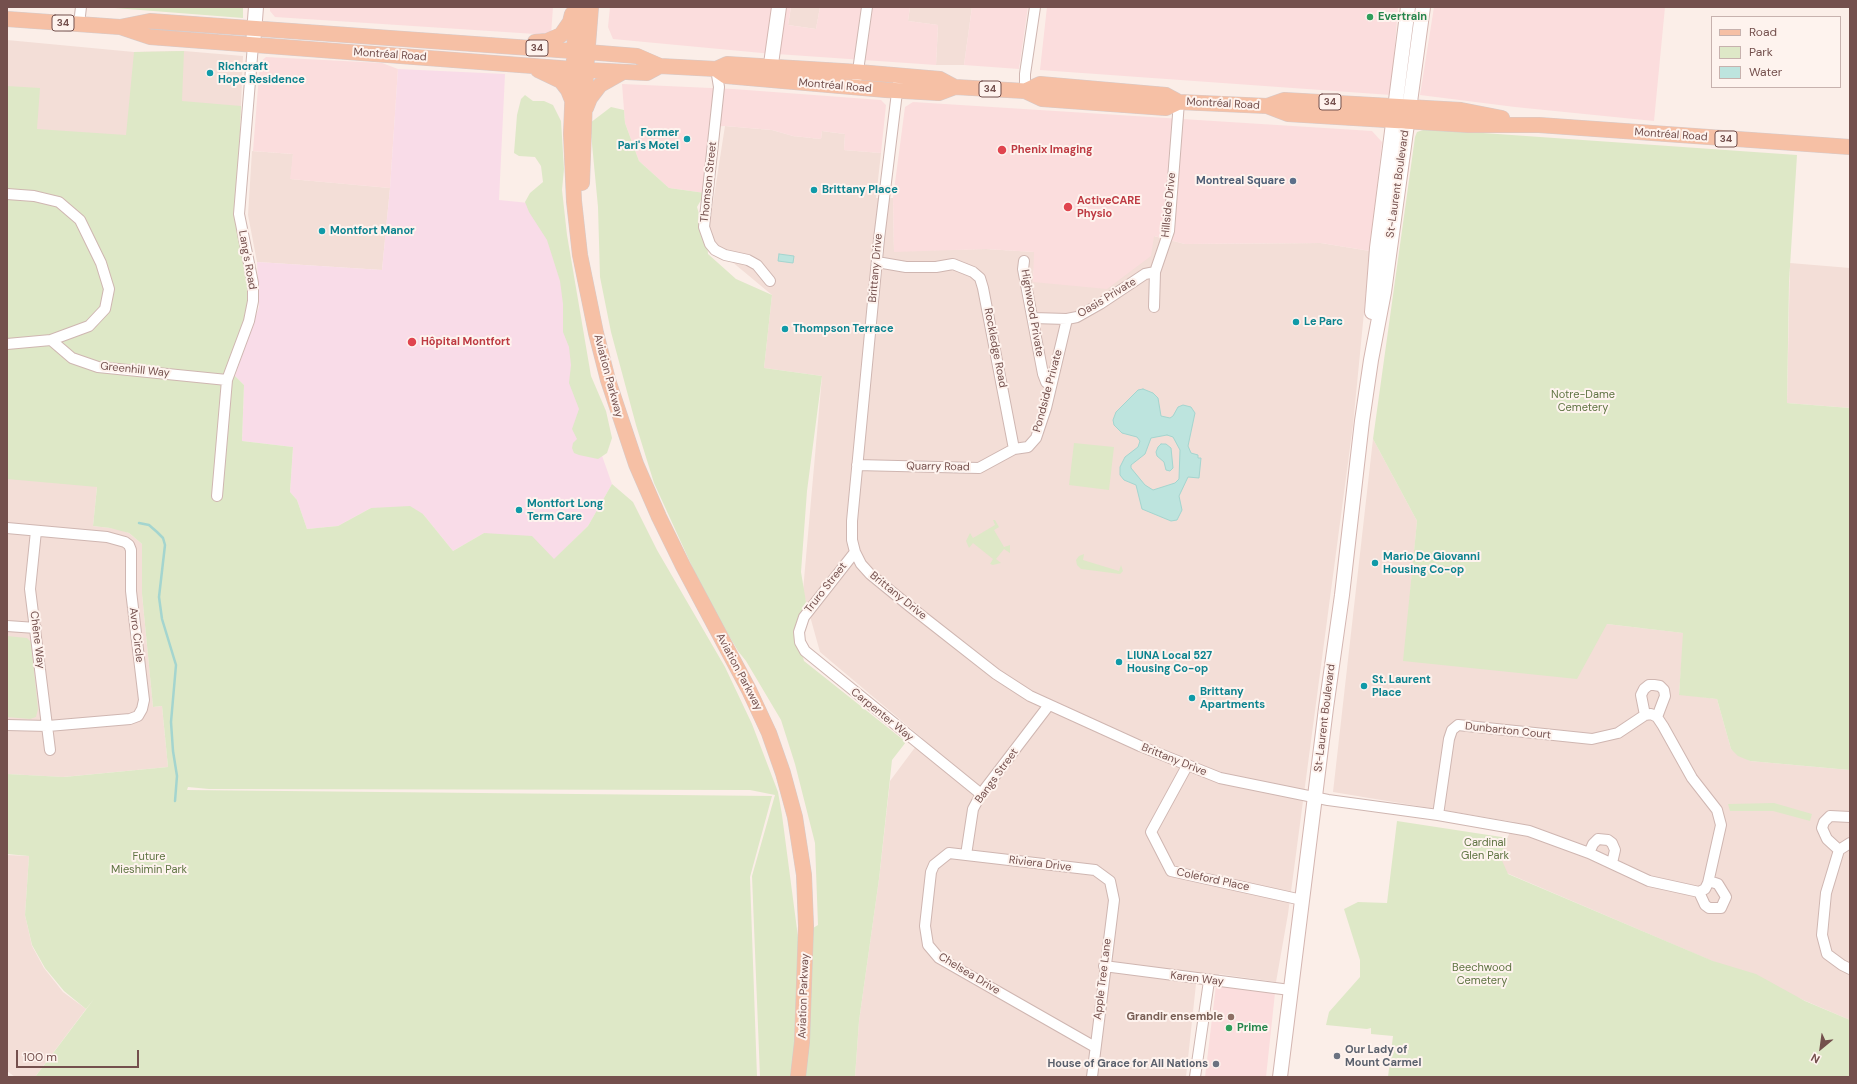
<!DOCTYPE html>
<html>
<head>
<meta charset="utf-8">
<style>
  body { margin:0 }
  #map { position:relative; width:1857px; height:1084px; overflow:hidden; background:#fbeee8; font-family:"DM Sans",sans-serif }
  canvas { display:block }
  .frame { position:absolute; inset:0; border:8px solid #74504d; pointer-events:none }
  .legend { position:absolute; left:1711px; top:16px; width:130px; height:72px; box-sizing:border-box; background:#fef3ee; border:1px solid #c7b2ae; margin:0; padding:5px 7px; list-style:none; font-size:12px; color:#74504d }
  .legend li { display:flex; align-items:center; gap:8px; height:20px }
  .legend b { width:20px; border:1px solid #c7b2ae }
  .north { position:absolute; left:1801px; top:1028px; width:40px; height:40px; -webkit-text-stroke:3px #fef3ee; paint-order:stroke; rotate:209deg; font-size:11px; font-weight:700; line-height:16px; text-align:center; color:#74504d }
  .north::after { content:''; display:block; margin:auto; width:14px; height:18px; background:#74504d; clip-path:polygon(50% 0,100% 100%,50% 72%,0 100%) }
  .scale { position:absolute; left:16px; top:1050px; width:123px; height:18px; box-sizing:border-box; border:2px solid #74504d; border-top:0; padding-left:5px; font-size:12px; line-height:14px; white-space:nowrap; color:#74504d; -webkit-text-stroke:3px #fef3ee; paint-order:stroke }
</style>
</head>
<body>
<div id="map">
<canvas width="1857" height="1084"></canvas>
<div class="frame"></div>
<ul class="legend">
<li><b style="height:5px;background:#f6c0a5"></b>Road</li>
<li><b style="height:11px;background:#dee8c7"></b>Park</li>
<li><b style="height:11px;background:#bde4de"></b>Water</li>
</ul>
<div class="north">N</div>
<div class="scale">100 m</div>
</div>
<script>
const c = document.querySelector('canvas').getContext('2d');
c.lineJoin = 'round';
function fill(path, color) { c.fillStyle = color; c.fill(path, 'evenodd'); }
const toPath = rows => new Path2D(rows.map(r => 'M' + r).join(''));
function stroke(path, color, width, dash) { c.strokeStyle = color; c.lineWidth = width; c.lineCap = dash ? 'butt' : 'round'; c.setLineDash(dash || []); c.stroke(path); }
function write(font, color, halo, rows, align = 'center') {
  c.font = font + ' "DM Sans",sans-serif'; c.lineWidth = 4; c.setLineDash([]); c.textBaseline = 'middle'; c.strokeStyle = halo; c.fillStyle = color; for (const [text, x, y, turn = 0] of rows) {
    c.save(); c.translate(x, y); c.rotate((+turn || 0) * Math.PI / 180); c.textAlign = isNaN(turn) ? turn : align; if (halo) c.strokeText(text, 0, 0); c.fillText(text, 0, 0); c.restore();
  }
}
const residential = toPath([
  [791,7,820,7,816,29,788,25],
  [910,7,972,7,964,65,936,65,938,25,908,21],
  [7,40,134,52,184,51,243,56,236,228,247,264,97,487,93,526,119,529,129,533,142,544,142,594,153,707,162,706,168,767,63,777,7,774],
  [725,126,772,130,793,136,821,139,822,131,845,134,844,150,881,153,876,198,893,198,894,251,986,249,1035,252,1033,282,1154,236,1185,244,1321,243,1370,251,1353,425,1288,914,1276,982,1219,974,1216,985,1196,984,1186,1077,855,1077,859,1021,879,879,890,781,922,738,820,652,803,591,822,376,764,368,772,295,707,241],
  [252,151,293,154,291,179,390,188,382,270,257,262,248,215],
  [1790,263,1850,268,1850,408,1787,403],
  [1373,439,1417,521,1404,661,1607,624,1684,633,1679,694,1717,699,1731,749,1750,761,1850,770,1850,1020,1495,868,1514,822,1333,792],
  [7,855,29,856,25,915,32,946,44,968,63,992,86,1009,35,1077,15,1077,7,1071]
]);
const commercial = toPath([
  [270,7,553,7,551,35,275,17,270,11],
  [610,7,791,7,788,25,816,29,820,7,910,7,908,21,938,25,936,65,762,53,613,39,608,27],
  [972,7,1028,7,1019,69,964,65],
  [1047,7,1398,7,1391,95,1040,70],
  [1434,7,1665,7,1654,121,1515,107,1420,95],
  [266,57,382,63,398,69,390,188,290,179,293,154,253,151,260,62],
  [622,84,733,89,881,100,886,105,881,153,844,150,845,134,822,131,821,139,793,136,772,130,725,126,711,127,705,193,669,188,639,161,625,123],
  [913,102,1372,131,1382,142,1370,251,1321,243,1185,244,1154,236,1151,256,1107,289,1033,282,1034,252,986,249,894,252,893,198,905,107],
  [1216,985,1275,993,1266,1077,1205,1077]
]);
const medical = toPath([
  [398,69,505,74,499,200,549,205,600,450,612,484,588,526,554,560,484,533,453,551,423,514,371,508,338,526,307,529,297,500,290,492,293,447,242,441,244,385,235,376,259,307,257,262,382,270,390,188]
]);
const green = toPath([
  [102,7,243,7,243,18],
  [184,51,182,101,241,106,236,228,250,280,247,320,225,375,235,376,244,385,242,441,293,447,290,492,297,500,307,529,338,526,371,508,410,506,423,514,453,551,484,533,532,536,554,559,588,526,612,484,633,502,657,550,725,667,752,724,778,792,782,815,798,937,818,925,815,843,795,764,781,720,746,661,738,651,706,597,654,483,636,425,611,332,600,277,598,207,590,123,611,107,624,110,625,123,639,161,669,188,705,193,697,207,707,241,708,254,736,279,772,295,764,368,822,376,807,491,801,572,806,602,795,627,804,661,906,742,892,760,879,879,859,1021,855,1077,760,1077,752,876,775,795,750,790,209,789,188,787,187,790,772,796,750,877,757,1077,35,1077,94,999,86,1009,64,991,45,968,32,945,25,915,29,856,7,854,7,774,64,777,168,767,162,706,153,707,142,594,142,544,129,533,110,528,93,526,97,487,7,479,7,86,40,88,37,129,126,135,134,52],
  [525,95,533,101,544,101,553,105,561,121,564,169,562,190,567,235,591,376,606,411,612,438,607,453,598,459,579,455,574,453,572,448,573,443,577,439,572,429,579,409,569,383,571,365,569,347,563,332,563,304,560,281,547,240,529,212,525,202,530,193,543,182,541,166,535,157,519,156,514,153,517,115,521,99],
  [1426,129,1797,155,1789,282,1787,403,1850,408,1850,770,1750,761,1738,756,1731,749,1717,699,1679,695,1683,633,1607,624,1577,679,1403,661,1417,521,1373,439,1415,137,1417,132],
  [1074,443,1114,447,1109,490,1069,485],
  [993,520,995,520,999,527,994,530,1004,547,1010,545,1010,553,1004,549,996,559,1001,563,993,565,990,564,993,559,973,543,969,548,966,541,970,533,973,538,995,525],
  [1084,554,1083,560,1119,571,1121,565,1123,571,1120,574,1081,569,1077,565,1076,560,1079,556],
  [7,636,27,638,31,642,38,709,36,717,30,719,7,717],
  [1774,803,1812,814,1810,821,1773,811,1730,811,1728,804],
  [1397,821,1508,838,1500,856,1508,874,1713,961,1756,974,1805,1001,1850,1020,1850,1077,1388,1077,1393,1036,1371,1034,1371,1028,1367,1029,1326,1025,1329,1012,1360,977,1360,960,1344,909,1358,902,1387,903]
]);
const water = toPath([
  [779,254,794,256,793,263,778,261,779,254],
  [1143,389,1153,393,1158,398,1161,416,1170,418,1173,416,1178,407,1183,405,1191,407,1195,413,1188,446,1191,453,1198,455,1198,458,1201,458,1199,478,1188,477,1179,496,1182,510,1177,520,1171,521,1142,509,1136,485,1124,480,1120,475,1120,467,1125,457,1138,447,1140,441,1137,437,1122,433,1114,425,1113,420,1116,412,1138,390,1143,389],
  [1167,435,1173,437,1180,450,1179,479,1175,483,1153,490,1145,485,1131,468,1131,465,1145,454,1151,438,1167,435],
  [1161,444,1166,444,1171,448,1173,468,1170,471,1166,470,1164,462,1157,456,1156,452,1158,447,1161,444]
]);
const stream = toPath([
  [139,523,149,525,157,532,163,538,165,545,159,597,162,619,176,665,171,722,173,751,177,776,175,801]
]);
const street = toPath([
  [79,24,81,7],
  [716,69,719,87,704,227,710,244,715,250,725,255,748,260,757,265,770,281],
  [899,76,879,239,852,521,852,540,855,552,861,564,870,574,908,605,996,674,1030,696,1140,746,1220,778,1328,800,1438,815,1529,831,1589,853,1649,881,1699,892,1705,889,1708,883,1721,825,1717,810,1692,778,1663,726,1657,717,1651,714,1645,715,1618,733,1592,739,1458,725,1452,730,1449,739,1438,815],
  [857,78,867,7],
  [1025,91,1025,74,1035,7],
  [7,194,34,196,59,202,80,220,101,263,109,289,105,309,89,326,51,340,7,344],
  [1024,261,1023,269,1043,374,1046,382,1051,386],
  [877,262,906,267,936,267,953,264,973,272,980,278,983,288,1014,449],
  [1154,307,1155,272,1169,231,1179,102],
  [1033,318,1067,319,1077,317,1100,304,1145,274,1155,272],
  [51,340,72,358,98,367,227,380],
  [857,465,979,468,1014,449,1028,447,1036,438,1046,408,1067,319],
  [217,496,227,380,249,321,253,301,253,283,239,214,253,45],
  [7,528,107,537,125,542,129,545,131,550,131,591,144,700,142,709,138,716,130,719,48,726,7,725],
  [36,531,30,589,50,750],
  [855,552,804,617,799,632,800,642,805,651,981,794],
  [7,626,36,628],
  [1645,715,1641,695,1644,689,1649,685,1654,685,1660,686,1664,690,1665,696,1657,717],
  [1187,766,1151,832,1171,871,1302,900],
  [1850,843,1839,850,1826,893,1822,935,1827,954,1842,965,1850,969],
  [1839,850,1827,839,1822,828,1824,822,1830,816,1850,817],
  [1589,853,1593,844,1598,839,1608,840,1612,843,1615,850,1612,863],
  [966,855,973,809,981,794,1049,705],
  [1699,892,1705,905,1709,908,1721,908,1726,897,1718,884,1709,881],
  [1104,966,1290,990],
  [1092,1077,1114,900,1110,881,1095,870,949,853,934,865,931,872,925,926,928,945,939,958,1095,1047],
  [1195,1077,1209,981]
]);
const secondary = toPath([
  [253,45,256,7],
  [769,78,779,7],
  [1372,312,1377,248,1408,7],
  [1280,1077,1326,708,1342,595,1362,421,1371,360,1384,292,1423,7]
]);
const primary = toPath([
  [576,7,571,134,574,201,580,255,596,333,608,380,636,464,659,517,683,566,749,690,769,733,783,773,795,817,804,875,806,926,802,1042,798,1077],
  [7,19,120,27,150,37,586,70,647,73,660,66],
  [120,27,150,21,587,52,637,56,660,66,716,69,727,64,858,72,940,79,955,87],
  [535,42,547,41,561,35,570,22,572,14],
  [716,69,726,76,886,90,939,93,955,87,1025,91,1042,99,1166,108,1179,102],
  [538,70,561,81,568,90,572,100],
  [1025,91,1040,84,1166,95,1179,102,1267,106,1284,100,1461,110,1502,118],
  [1267,106,1288,114,1469,125,1539,125,1850,147],
  [586,108,590,98,600,85,623,72],
  [582,183,586,70,591,7]
]);
const markers = [
  [1370,17,4,"#2e9e5b"],
  [210,73,4,"#0f9aa8"],
  [687,139,4,"#0f9aa8"],
  [1002,150,5,"#e0444e"],
  [1293,181,4,"#5c6f8a"],
  [814,190,4,"#0f9aa8"],
  [1068,207,5,"#e0444e"],
  [322,231,4,"#0f9aa8"],
  [1296,322,4,"#0f9aa8"],
  [785,329,4,"#0f9aa8"],
  [412,342,5,"#e0444e"],
  [519,510,4,"#0f9aa8"],
  [1375,563,4,"#0f9aa8"],
  [1119,662,4,"#0f9aa8"],
  [1364,686,4,"#0f9aa8"],
  [1192,698,4,"#0f9aa8"],
  [1231,1017,4,"#8d6e63"],
  [1229,1028,4,"#2e9e5b"],
  [1337,1056,4,"#6b7280"],
  [1216,1064,4,"#6b7280"]
];
const shields = [
  [63,23,22],
  [537,48,22],
  [990,89,22],
  [1330,102,22],
  [1726,139,22]
];
const shieldNames = [
  ["34",63,23],
  ["34",537,48],
  ["34",990,89],
  ["34",1330,102],
  ["34",1726,139]
];
const leisureNames = [
  ["Evertrain",1378,17],
  ["Prime",1237,1028]
];
const streetNames = [
  ["Montréal Road",390,55,4],
  ["Montréal Road",835,86,5],
  ["Montréal Road",1223,104,3],
  ["Montréal Road",1671,135,4],
  ["Thomson Street",709,182,-84],
  ["St-Laurent Boulevard",1398,184,-82],
  ["Hillside Drive",1169,205,-84],
  ["Lang's Road",247,260,80],
  ["Brittany Drive",876,268,-85],
  ["Oasis Private",1107,298,-31],
  ["Highwood Private",1032,313,80],
  ["Rockledge Road",995,348,79],
  ["Greenhill Way",135,370,6],
  ["Aviation Parkway",608,376,75],
  ["Pondside Private",1048,391,-75],
  ["Quarry Road",938,467,1],
  ["Truro Street",826,588,-52],
  ["Brittany Drive",898,596,39],
  ["Avro Circle",136,635,83],
  ["Chêne Way",37,640,83],
  ["Aviation Parkway",739,672,62],
  ["Carpenter Way",882,715,39],
  ["St-Laurent Boulevard",1325,718,-83],
  ["Dunbarton Court",1508,731,6],
  ["Brittany Drive",1174,760,22],
  ["Bangs Street",997,776,-54],
  ["Riviera Drive",1040,864,7],
  ["Coleford Place",1213,880,12],
  ["Chelsea Drive",969,974,31],
  ["Apple Tree Lane",1103,979,-83],
  ["Karen Way",1197,979,7],
  ["Aviation Parkway",804,996,-88]
];
const cultureNames = [
  ["Richcraft",218,67],
  ["Hope Residence",218,80],
  ["Former",679,133,"right"],
  ["Pari's Motel",679,146,"right"],
  ["Brittany Place",822,190],
  ["Montfort Manor",330,231],
  ["Le Parc",1304,322],
  ["Thompson Terrace",793,329],
  ["Montfort Long",527,504],
  ["Term Care",527,517],
  ["Mario De Giovanni",1383,557],
  ["Housing Co-op",1383,570],
  ["LIUNA Local 527",1127,656],
  ["Housing Co-op",1127,669],
  ["St. Laurent",1372,680],
  ["Place",1372,693],
  ["Brittany",1200,692],
  ["Apartments",1200,705]
];
const healthNames = [
  ["Phenix Imaging",1011,150],
  ["ActiveCARE",1077,201],
  ["Physio",1077,214],
  ["Hôpital Montfort",421,342]
];
const serviceNames = [
  ["Montreal Square",1285,181]
];
const parkNames = [
  ["Notre-Dame",1583,395],
  ["Cemetery",1583,408],
  ["Cardinal",1485,843],
  ["Glen Park",1485,856],
  ["Future",149,857],
  ["Mieshimin Park",149,870],
  ["Beechwood",1482,968],
  ["Cemetery",1482,981]
];
const educationNames = [
  ["Grandir ensemble",1223,1017]
];
const worshipNames = [
  ["Our Lady of",1345,1050],
  ["Mount Carmel",1345,1063],
  ["House of Grace for All Nations",1208,1064,"right"]
];
fill(residential, '#f3ded7');
fill(commercial, '#fbdddd');
fill(medical, '#f9dce8');
fill(green, '#dee8c7');
fill(water, '#bde4de');
stroke(water, '#a4d5cf', 1);
stroke(stream, '#a4d5cf', 2.5);
stroke(street, '#cfb6b1', 12);
stroke(secondary, '#d4b6b1', 16);
stroke(primary, '#d5caca', 16);
stroke(street, '#fff', 10);
stroke(secondary, '#fff', 14);
stroke(primary, '#f6c0a5', 15);
for (const [x, y, r, color] of markers) { const dot = new Path2D(); dot.arc(x, y, r, 0, 2 * Math.PI); c.fillStyle = color; c.fill(dot); stroke(dot, '#fef3ee', 1.5); }
for (const [x, y, w] of shields) { const box = new Path2D(); box.roundRect(x - w / 2, y - 8, w, 16, 3); c.fillStyle = '#fef3ee'; c.fill(box); stroke(box, '#74504d', 1); }
write('bold 10px', '#74504d', null, shieldNames);
write('bold 11px', '#27864d', '#fef3ee', leisureNames, 'left');
write('11px', '#74504d', '#fef3ee', streetNames);
write('bold 11px', '#0d838f', '#fef3ee', cultureNames, 'left');
write('bold 11px', '#be3a42', '#fef3ee', healthNames, 'left');
write('bold 11px', '#4e5e75', '#fef3ee', serviceNames, 'right');
write('11px', '#5f7443', '#fef3ee', parkNames);
write('bold 11px', '#785e54', '#fef3ee', educationNames, 'right');
write('bold 11px', '#5b616d', '#fef3ee', worshipNames, 'left');
</script>
</body>
</html>
